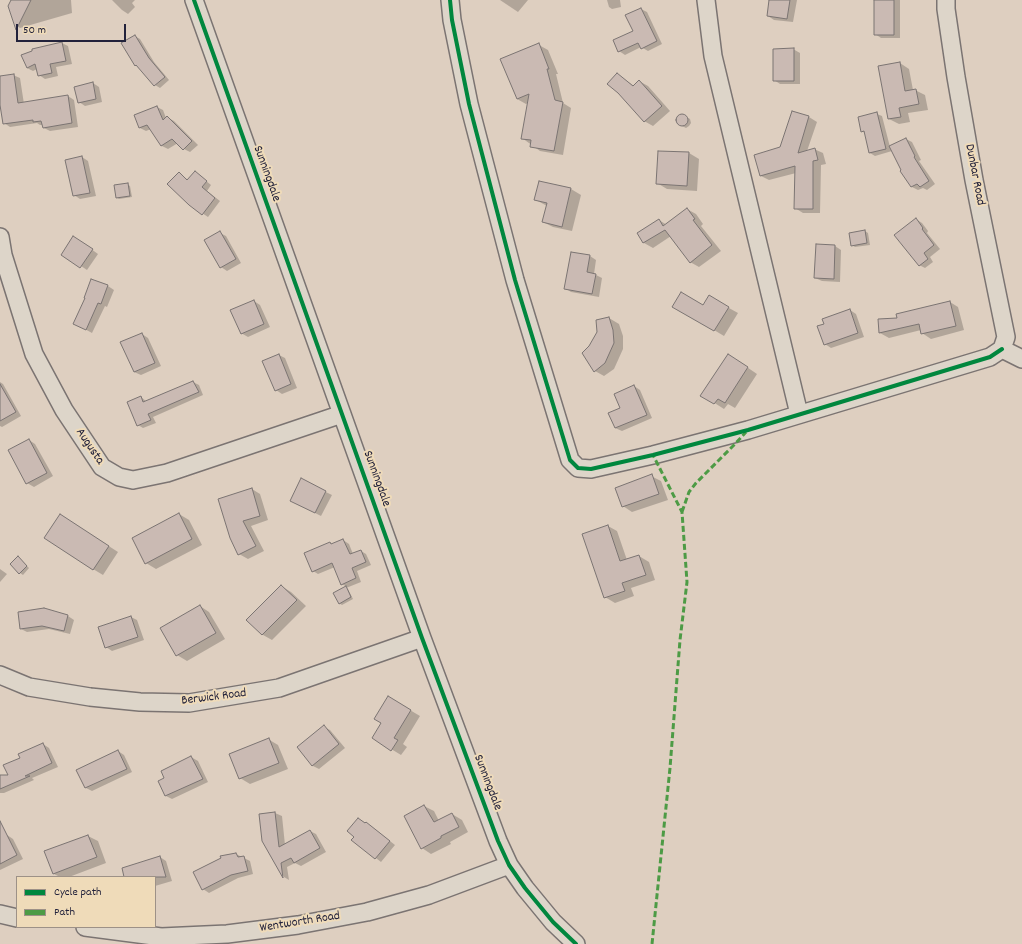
<!DOCTYPE html>
<html>
<head>
<meta charset="utf-8">
<style>
  body { margin:0 }
  #map { position:relative; width:1022px; height:944px; overflow:hidden; background:#decfc0; font-family:Dekko,sans-serif }
  canvas { display:block }
  .legend { position:absolute; left:16px; top:876px; width:140px; height:52px; box-sizing:border-box; background:#efdbb9; border:1px solid #9d9187; margin:0; padding:5px 7px; list-style:none; font-size:12px; color:#22223b }
  .legend li { display:flex; align-items:center; gap:8px; height:20px }
  .legend b { width:20px; border:1px solid #9d9187 }
  .scale { position:absolute; left:16px; top:24px; width:110px; height:18px; box-sizing:border-box; border:2px solid #22223b; border-top:0; padding-left:5px; font-size:12px; line-height:14px; white-space:nowrap; color:#22223b; -webkit-text-stroke:3px #efdbb9; paint-order:stroke }
</style>
</head>
<body>
<div id="map">
<canvas width="1022" height="944"></canvas>
<ul class="legend">
<li><b style="height:5px;background:#00873e"></b>Cycle path</li>
<li><b style="height:5px;background:#4d9b45"></b>Path</li>
</ul>
<div class="scale">50 m</div>
</div>
<script>
const c = document.querySelector('canvas').getContext('2d');
c.lineJoin = 'round';
function fill(path, color) { c.fillStyle = color; c.fill(path, 'evenodd'); }
const toPath = rows => new Path2D(rows.map(r => 'M' + r).join(''));
function stroke(path, color, width, dash) { c.strokeStyle = color; c.lineWidth = width; c.lineCap = dash ? 'butt' : 'round'; c.setLineDash(dash || []); c.stroke(path); }
function write(font, color, halo, rows, align = 'center') {
  c.font = font + ' Dekko,sans-serif'; c.lineWidth = 4; c.setLineDash([]); c.textBaseline = 'middle'; c.strokeStyle = halo; c.fillStyle = color; for (const [text, x, y, turn = 0] of rows) {
    c.save(); c.translate(x, y); c.rotate((+turn || 0) * Math.PI / 180); c.textAlign = isNaN(turn) ? turn : align; if (halo) c.strokeText(text, 0, 0); c.fillText(text, 0, 0); c.restore();
  }
}
const shadow = toPath([
  [12,0,71,0,72,13,20,28,15,25],
  [112,0,135,0,132,3,135,7,128,14,122,10],
  [500,0,528,0,518,12],
  [607,0,620,0,621,7,612,9,609,7],
  [770,0,797,0,793,22,774,20,768,16],
  [875,0,900,0,900,38,881,38,875,34],
  [641,9,647,12,662,44,648,51,641,47,625,55,619,51,634,31],
  [135,36,140,39,154,62,169,80,160,88,155,85,140,68,136,65],
  [62,43,68,46,72,64,56,67,58,76,45,79,39,75,37,69,33,71,27,68],
  [539,45,548,50,558,74,556,74,563,103,571,108,563,155,540,151,522,138,528,103,526,104,517,99],
  [793,49,800,53,800,84,780,84,774,80],
  [900,63,909,69,913,90,915,90,925,95,928,110,908,113,910,122,899,124,889,119],
  [617,74,634,86,639,81,648,86,670,111,653,126,644,121],
  [13,75,20,78,24,104,68,96,74,100,78,127,50,131,44,128,43,125,40,125,37,123,10,127,4,123,0,99,0,77],
  [93,83,99,87,102,102,85,106,79,102],
  [157,107,163,110,166,118,167,117,174,121,198,145,190,152,184,149,178,143,168,149,162,146,151,129,146,131,140,128],
  [877,114,882,116,890,147,906,139,912,142,921,160,919,161,935,184,927,190,923,188,918,190,912,187,902,171,892,151,875,156,870,153,865,133,862,131],
  [683,115,690,119,691,123,689,126,686,128,678,124,678,117],
  [809,117,817,122,807,151,814,149,823,153,826,164,821,165,820,213,803,213,795,208,796,173,769,180,761,176,781,148],
  [659,152,689,153,699,159,697,191,667,189,657,183],
  [82,157,88,161,96,196,80,199,74,195],
  [179,173,188,180,200,176,211,185,207,191,220,201,208,217,190,205],
  [540,182,571,189,581,195,572,231,553,227,543,222,547,206,536,200],
  [127,184,130,186,132,197,119,199,116,197],
  [687,209,696,214,703,224,701,226,721,251,699,267,690,262,671,236,653,248,644,243,638,233,659,220,667,225],
  [916,219,922,223,928,231,927,233,940,249,930,257,933,262,925,268,919,265],
  [865,231,868,233,870,245,855,247,852,245],
  [220,233,226,236,241,263,227,271,221,267],
  [80,241,98,254,87,270,63,254],
  [817,246,835,246,841,250,840,282,822,281,815,278],
  [572,253,590,256,596,260,594,274,602,278,599,297,571,292,565,288],
  [108,286,114,290,107,307,105,306,92,333,81,327],
  [709,297,738,313,724,336,674,306,703,307],
  [254,301,260,305,270,327,248,337,241,333],
  [950,302,958,307,964,330,931,339,922,333,921,330,889,338,880,333,898,319],
  [850,310,856,314,864,337,831,348,825,344,825,324],
  [609,318,619,324,623,336,623,349,614,369,604,376,595,371,590,346],
  [142,334,148,338,161,366,141,375,134,372],
  [279,355,285,358,297,388,282,394,276,390],
  [738,361,757,374,735,408,728,404,724,409,702,395],
  [0,382,3,384,21,416,2,427,0,426],
  [193,382,199,385,203,395,153,417,156,423,143,428,138,425,141,397,147,402],
  [634,386,640,390,652,418,622,431,615,428,621,408],
  [29,440,35,444,53,476,34,487,27,483],
  [651,476,661,481,668,500,632,512,623,506],
  [301,480,332,495,321,516,297,504],
  [252,489,260,494,268,520,251,526,264,551,248,559,239,554,219,499],
  [179,514,189,520,202,545,156,569,146,563],
  [70,521,118,552,103,575,93,569],
  [608,526,617,531,627,560,639,556,649,562,655,580,631,588,634,596,615,603,605,597],
  [343,540,349,544,353,554,361,551,366,554,371,565,357,571,361,582,346,588,348,589,353,599,342,605,339,603,334,593,347,587,342,584,335,567,318,574,313,571,330,543,333,545],
  [18,557,29,568,23,575,20,573],
  [0,569,7,574,0,582],
  [281,586,291,592,306,606,272,640,263,635,248,620],
  [200,606,209,612,225,639,187,661,177,655],
  [44,609,68,616,74,620,70,634,49,629,27,632,21,629],
  [131,617,137,620,144,640,112,651,106,647],
  [398,703,420,716,403,744,407,747,401,755,373,738],
  [324,727,330,730,345,748,319,769,313,766,298,747],
  [268,739,278,745,288,769,250,784,240,778],
  [43,744,49,748,58,767,32,778,34,780,4,793,0,793,0,776,9,776,21,759],
  [118,751,124,755,132,772,92,791,86,788,78,770],
  [191,757,198,761,208,782,172,799,166,796,159,781,166,778],
  [424,806,434,811,439,821,452,814,462,820,468,832,450,842,451,844,431,854,422,848],
  [275,813,282,816,285,845,310,831,316,834,326,852,301,866,295,863,287,867,289,880,284,877,263,840,260,814],
  [359,819,372,827,395,845,381,862,353,840,355,837],
  [7,835,13,839,23,859,0,870,0,838],
  [88,836,98,841,106,863,69,877,60,877,54,874],
  [236,854,250,861,253,874,238,878,209,893,203,889,222,857],
  [160,857,166,861,172,881,155,886,155,877,125,877]
]);
const building = toPath([
  [11,0,31,0,16,30,8,6,11,0],
  [769,0,790,0,787,19,767,16,769,0],
  [874,0,894,0,894,35,874,35,874,0],
  [641,8,657,41,641,49,638,43,618,52,613,40,633,31,625,15,641,8],
  [135,35,149,58,165,77,154,86,136,65,135,66,121,43,135,35],
  [62,42,66,61,50,64,52,73,38,76,35,64,27,68,21,55,32,51,32,49,62,42],
  [539,43,549,69,547,69,555,100,563,102,554,151,530,147,531,140,521,139,529,94,517,99,500,59,539,43],
  [794,48,794,81,773,81,773,49,794,48],
  [900,62,905,91,916,89,919,104,899,108,901,117,888,119,878,66,900,62],
  [617,73,633,86,639,80,662,106,644,122,618,93,607,84,617,73],
  [14,74,18,103,68,95,72,123,43,128,41,121,33,122,33,120,3,124,0,105,0,76,14,74],
  [93,82,96,99,78,103,74,87,93,82],
  [157,106,163,120,167,116,192,141,183,150,172,139,161,146,147,125,139,128,134,115,157,106],
  [792,111,809,116,798,153,815,148,818,160,813,161,813,209,794,209,795,166,760,176,754,155,780,147,792,111],
  [877,112,886,149,869,153,864,131,861,132,858,117,877,112],
  '676 120a6 6 0 1 1 12 0a6 6 0 1 1-12 0Z',
  [906,138,915,156,914,157,929,181,920,187,917,184,911,187,900,171,901,170,889,146,906,138],
  [658,151,689,152,687,186,656,184,658,151],
  [82,156,90,193,73,196,65,160,82,156],
  [195,171,207,181,202,187,215,198,202,215,189,205,167,184,179,172,187,180,195,171],
  [539,181,571,188,562,227,542,222,547,203,534,200,539,181],
  [128,183,130,196,116,198,114,185,128,183],
  [687,208,695,219,693,220,712,245,690,263,665,230,643,243,637,233,659,219,663,226,687,208],
  [916,218,923,228,922,229,934,245,924,253,928,259,919,266,894,235,916,218],
  [865,230,867,243,851,246,849,233,865,230],
  [220,231,236,259,220,268,204,240,220,231],
  [73,236,93,249,80,268,61,255,73,236],
  [816,244,835,245,834,279,814,278,816,244],
  [571,252,590,255,587,272,596,274,592,294,564,289,571,252],
  [91,279,108,285,101,304,98,303,86,330,73,324,85,298,84,298,91,279],
  [681,292,703,305,709,295,729,307,714,331,672,307,681,292],
  [254,300,264,324,241,334,230,310,254,300],
  [950,301,956,326,921,334,919,324,879,333,878,319,897,318,896,314,950,301],
  [850,309,858,333,824,345,817,326,824,324,822,319,850,309],
  [609,317,613,330,614,343,605,363,594,372,582,353,589,346,597,332,596,320,609,317],
  [142,333,155,363,134,372,120,342,142,333],
  [279,354,291,384,275,391,262,361,279,354],
  [728,354,748,367,725,403,718,399,714,404,700,396,728,354],
  [193,381,199,392,148,414,151,420,137,426,127,402,141,396,143,402,193,381],
  [0,384,16,412,0,421,0,384],
  [634,385,647,415,615,428,608,413,620,408,614,394,634,385],
  [29,439,47,473,26,484,8,450,29,439],
  [652,474,659,494,622,507,615,488,652,474],
  [301,478,326,491,315,513,290,501,301,478],
  [252,488,260,516,243,521,256,546,238,555,230,538,218,499,252,488],
  [179,513,192,539,145,564,132,538,179,513],
  [60,514,109,546,93,570,44,538,60,514],
  [608,525,620,561,639,555,646,575,622,583,625,591,604,598,582,534,608,525],
  [343,539,350,554,361,550,366,562,352,568,356,578,341,585,332,563,312,572,304,553,330,542,331,544,343,539],
  [18,556,27,566,19,574,10,564,18,556],
  [281,585,297,600,262,635,246,620,281,585],
  [346,586,351,597,339,604,333,593,346,586],
  [200,605,216,633,176,656,160,628,200,605],
  [44,608,68,615,64,631,42,626,20,629,18,612,44,608],
  [131,616,138,637,105,648,98,627,131,616],
  [388,696,411,710,394,738,398,740,391,751,372,738,381,723,374,719,388,696],
  [324,725,339,744,312,766,297,747,324,725],
  [269,738,279,763,239,779,229,754,269,738],
  [43,743,52,763,25,776,30,776,0,789,0,775,8,775,3,765,20,758,18,754,43,743],
  [118,750,127,769,85,788,76,770,118,750],
  [191,756,203,779,165,796,158,781,164,778,161,771,191,756],
  [424,805,434,822,452,813,459,827,441,836,441,838,421,849,404,816,424,805],
  [275,812,279,847,310,830,320,848,294,863,291,858,281,863,283,878,262,841,259,814,275,812],
  [358,818,365,823,366,822,390,841,375,859,351,840,354,837,347,831,358,818],
  [0,821,17,855,0,864,0,821],
  [88,835,97,857,53,874,44,851,88,835],
  [236,853,238,857,244,856,248,871,231,875,202,890,193,872,221,858,220,856,236,853],
  [160,856,166,877,124,877,122,868,160,856]
]);
const street = toPath([
  [194,0,422,638,498,841,509,865,525,888,553,922,576,944],
  [450,0,452,20,469,104,515,280,570,460,578,468,591,469,653,455,748,430,990,357,1002,349],
  [706,0,713,56,799,414],
  [946,0,946,9,956,77,974,180,1006,337,1002,349],
  [0,237,3,255,34,354,64,410,102,467,119,477,133,480,167,473,342,414],
  [1002,349,1022,359],
  [0,675,29,687,90,697,140,702,189,703,279,688,422,638],
  [0,914,17,918],
  [85,927,161,937,227,934,298,925,367,912,429,895,509,865]
]);
const quiet = toPath([
  [682,512,689,492,696,483,735,444,746,432],
  [652,944,670,768,680,640,687,582,682,512,653,455]
]);
const cycleway = toPath([
  [194,0,422,638,498,841,509,865,525,888,553,922,576,944],
  [450,0,452,20,469,104,515,280,570,460,578,468,591,469,653,455,748,430,990,357,1002,349]
]);
const streetNames = [
  ["Sunningdale",266,174,70],
  ["Dunbar Road",974,175,79],
  ["Augusta",89,447,56],
  ["Sunningdale",376,479,70],
  ["Berwick Road",214,698,-7],
  ["Sunningdale",487,783,69],
  ["Wentworth Road",300,923,-9]
];
fill(shadow, '#0003');
fill(building, '#cabab3');
stroke(building, '#7b7472', 1);
stroke(street, '#7b7472', 20);
stroke(street, '#ddd5c9', 17);
stroke(quiet, '#4d9b45', 3, [6, 3]);
stroke(cycleway, '#00873e', 4);
write('13px', '#22223b', '#efdbb9', streetNames);
</script>
</body>
</html>
